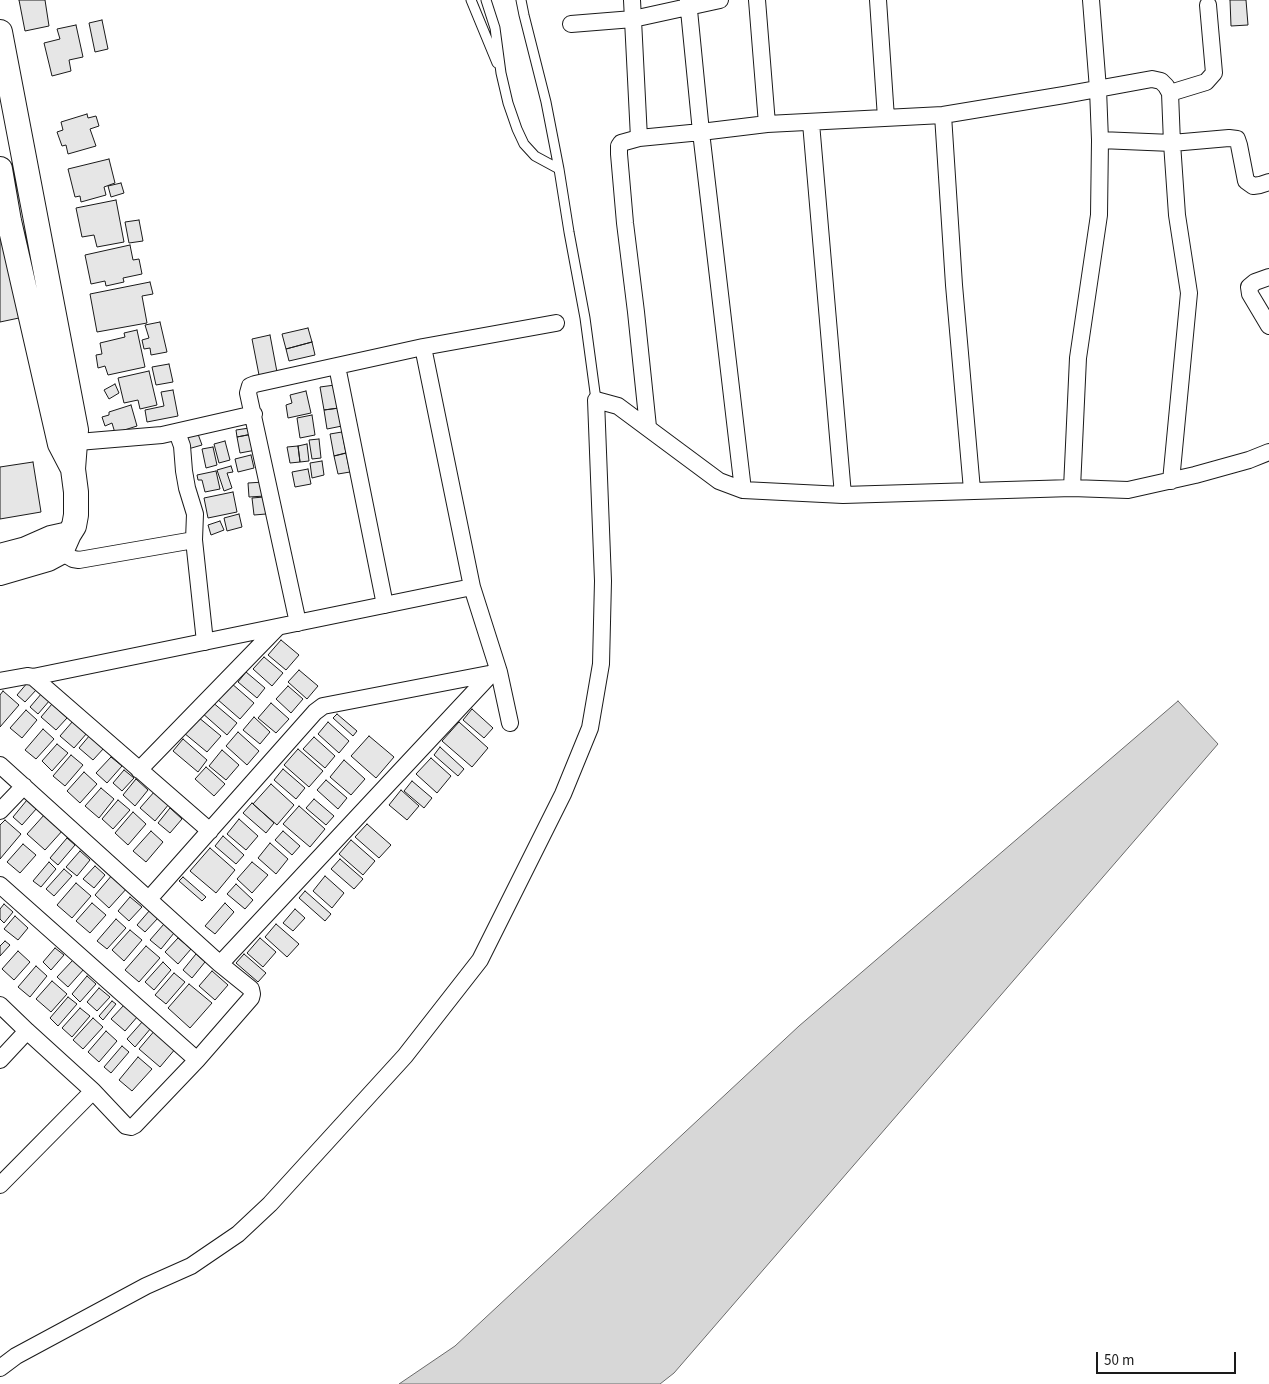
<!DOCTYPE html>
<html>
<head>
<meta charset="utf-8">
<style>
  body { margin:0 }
  #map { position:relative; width:1269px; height:1384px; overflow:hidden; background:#fff; font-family:"Source Sans 3",sans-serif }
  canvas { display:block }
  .scale { position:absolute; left:1096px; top:1352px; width:140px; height:22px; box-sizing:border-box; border:2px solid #1a1a1a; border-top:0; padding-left:6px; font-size:15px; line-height:18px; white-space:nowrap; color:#1a1a1a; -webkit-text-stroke:4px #fff; paint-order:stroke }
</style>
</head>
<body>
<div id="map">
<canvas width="1269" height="1384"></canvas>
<div class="scale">50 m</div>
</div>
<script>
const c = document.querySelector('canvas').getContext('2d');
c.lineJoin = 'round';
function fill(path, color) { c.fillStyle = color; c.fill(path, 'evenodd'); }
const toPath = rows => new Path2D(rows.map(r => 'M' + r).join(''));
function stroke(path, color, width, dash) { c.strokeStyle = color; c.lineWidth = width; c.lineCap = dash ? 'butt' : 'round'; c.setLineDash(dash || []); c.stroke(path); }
const water = toPath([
  [1178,701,1218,744,674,1373,660,1384,399,1384,455,1346,799,1026,1178,701]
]);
const building = toPath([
  [19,0,45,0,49,26,25,31,19,0],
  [1230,0,1246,0,1248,25,1231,26,1230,0],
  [102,20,108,49,95,52,89,23,102,20],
  [76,25,83,57,69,60,71,71,52,76,44,43,60,39,57,29,76,25],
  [87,114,88,118,96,116,99,126,90,129,96,146,68,154,66,145,62,146,57,132,63,130,61,122,87,114],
  [109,159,115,183,104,187,106,195,81,202,80,196,75,197,68,169,109,159],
  [121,183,124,193,111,197,108,186,121,183],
  [116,200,124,242,97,247,94,235,82,237,76,208,116,200],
  [0,218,19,318,0,322,0,218],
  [139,220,143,241,129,243,125,222,139,220],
  [130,245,133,260,139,259,142,274,123,278,124,282,106,286,105,281,91,284,85,255,130,245],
  [150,282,153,294,142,296,147,323,97,332,90,294,150,282],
  [160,322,167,352,151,355,150,348,144,349,142,340,149,338,145,325,160,322],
  [308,328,312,342,286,349,282,334,308,328],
  [137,330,145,367,108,375,105,366,98,368,96,355,102,354,100,343,125,337,124,333,137,330],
  [270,335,277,372,259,375,252,339,270,335],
  [312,342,315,355,289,361,286,349,312,342],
  [169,364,173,382,156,385,152,367,169,364],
  [149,371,157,405,140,409,138,400,124,403,118,378,149,371],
  [115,384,119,393,109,399,104,390,115,384],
  [335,385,339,408,324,410,320,387,335,385],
  [173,390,178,416,147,422,145,410,164,406,161,392,173,390],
  [306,391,311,413,288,418,286,405,292,403,290,395,306,391],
  [131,405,137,426,115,433,112,423,105,426,102,417,109,415,109,412,131,405],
  [339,408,342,426,327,429,324,410,339,408],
  [312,415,315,435,300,438,297,418,312,415],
  [256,427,257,433,237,437,236,430,256,427],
  [342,432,346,453,334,456,330,434,342,432],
  [198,434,202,445,188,449,185,438,198,434],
  [253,434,256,450,240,453,237,437,253,434],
  [319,439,321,458,312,459,309,440,319,439],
  [225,441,230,460,219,463,214,444,225,441],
  [307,444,309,461,300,462,298,446,307,444],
  [298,446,300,462,290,463,287,447,298,446],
  [213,447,217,465,206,468,202,449,213,447],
  [346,453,350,472,338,474,334,456,346,453],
  [251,455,254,468,238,472,235,459,251,455],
  [322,461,324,475,312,478,310,463,322,461],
  [33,462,41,512,0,519,0,467,33,462],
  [231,466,233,472,227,473,232,488,224,491,217,470,231,466],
  [308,469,311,484,295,487,292,472,308,469],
  [216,471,220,489,205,492,202,480,198,480,197,475,216,471],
  [264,482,265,496,249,497,248,483,264,482],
  [233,492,237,512,208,518,204,498,233,492],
  [264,497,266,514,254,515,252,498,264,497],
  [239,514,242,527,227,531,224,518,239,514],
  [220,521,224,530,211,535,208,525,220,521],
  [281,640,299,655,286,670,268,655,281,640],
  [264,657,283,673,272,686,253,669,264,657],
  [299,670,318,686,307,699,288,682,299,670],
  [246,672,265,688,257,698,238,682,246,672],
  [28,682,37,689,25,702,17,695,28,682],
  [231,683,254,703,240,719,217,699,231,683],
  [288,686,303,699,291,713,276,699,288,686],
  [3,691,19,705,0,727,0,695,3,691],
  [42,693,50,700,38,714,30,707,42,693],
  [211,701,237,723,227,735,201,712,211,701],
  [271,703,289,719,276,733,258,718,271,703],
  [52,704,67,718,56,730,41,717,52,704],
  [472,709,493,728,484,738,463,720,472,709],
  [26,710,37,720,22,738,10,728,26,710],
  [337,714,357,731,353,736,333,718,337,714],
  [198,717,221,736,207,752,184,733,198,717],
  [254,717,270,732,260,744,243,730,254,717],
  [73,721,87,733,74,748,60,736,73,721],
  [328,722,349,741,339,753,318,734,328,722],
  [459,722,488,748,472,767,442,741,459,722],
  [43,729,54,739,36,759,25,750,43,729],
  [238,732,259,751,247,765,226,746,238,732],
  [90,735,104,748,93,760,79,748,90,735],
  [369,736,394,757,376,778,351,756,369,736],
  [314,737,335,756,325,768,303,749,314,737],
  [183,739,207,760,198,772,173,751,183,739],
  [57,744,68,753,52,771,42,761,57,744],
  [440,747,464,769,458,776,434,755,440,747],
  [298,749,323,771,309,787,284,765,298,749],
  [222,750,239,765,226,780,209,766,222,750],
  [71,755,83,765,65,786,53,776,71,755],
  [111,757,122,766,107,783,96,773,111,757],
  [431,758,451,776,437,793,416,774,431,758],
  [344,760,365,779,351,795,330,777,344,760],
  [206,767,225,784,214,796,195,779,206,767],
  [283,769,305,788,296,799,274,780,283,769],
  [124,770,134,778,122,791,113,783,124,770],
  [84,772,97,784,80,803,67,791,84,772],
  [136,779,148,790,135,806,123,795,136,779],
  [326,780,347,798,338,809,317,790,326,780],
  [412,781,432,798,424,808,404,791,412,781],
  [271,784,294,805,277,825,253,804,271,784],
  [101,788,114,799,99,818,85,806,101,788],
  [401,790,419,806,407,820,389,805,401,790],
  [155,791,169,804,155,821,140,808,155,791],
  [314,799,334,816,326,825,306,808,314,799],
  [27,800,37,808,22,825,13,817,27,800],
  [118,800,130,810,113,829,102,819,118,800],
  [252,803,274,823,266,833,243,813,252,803],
  [299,806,325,829,310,847,283,824,299,806],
  [170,808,182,819,170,833,158,823,170,808],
  [133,812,146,824,128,845,115,833,133,812],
  [45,814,63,830,45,850,27,834,45,814],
  [239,819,258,836,246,850,227,834,239,819],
  [5,820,21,834,0,859,0,825,5,820],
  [367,824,391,845,379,858,355,837,367,824],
  [151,831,163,842,146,862,133,851,151,831],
  [283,831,300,846,292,855,275,840,283,831],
  [223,836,244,855,236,864,215,846,223,836],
  [67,838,75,845,58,865,50,858,67,838],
  [351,840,375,861,363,875,339,854,351,840],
  [270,843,288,859,276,874,258,858,270,843],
  [23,844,36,855,20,873,7,862,23,844],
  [210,848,235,870,216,893,190,871,210,848],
  [80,851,90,860,77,876,66,867,80,851],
  [340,859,363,879,354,889,331,869,340,859],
  [49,862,56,869,41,887,33,881,49,862],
  [252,862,268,875,252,893,237,879,252,862],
  [95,866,105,875,94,888,83,879,95,866],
  [64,869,72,876,54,896,46,889,64,869],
  [113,874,128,887,109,908,95,895,113,874],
  [325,876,344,893,332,908,313,891,325,876],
  [183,877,206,897,202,901,179,881,183,877],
  [76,883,91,896,72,918,57,905,76,883],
  [236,884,253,900,245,909,227,894,236,884],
  [305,891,331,914,325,921,299,898,305,891],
  [130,897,142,907,129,921,118,911,130,897],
  [92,903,106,915,90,933,76,921,92,903],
  [225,903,234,912,215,934,205,926,225,903],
  [4,904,13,912,4,923,0,919,0,909,4,904],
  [295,909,305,918,293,931,283,923,295,909],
  [150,910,158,918,145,932,137,925,150,910],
  [15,916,28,928,18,940,4,929,15,916],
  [116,919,126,928,107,949,97,941,116,919],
  [164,924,174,933,161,949,150,940,164,924],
  [276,924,299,944,287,957,265,937,276,924],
  [130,930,142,940,124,961,112,950,130,930],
  [178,938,191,949,178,964,165,952,178,938],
  [260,938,276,952,263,967,247,953,260,938],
  [5,941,10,945,0,956,0,946,5,941],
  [146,946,160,958,139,982,125,970,146,946],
  [55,948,64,955,51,970,43,962,55,948],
  [18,951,30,962,14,980,2,969,18,951],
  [196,954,205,962,192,978,183,970,196,954],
  [244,954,266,973,258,982,236,963,244,954],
  [73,960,84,969,68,987,57,977,73,960],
  [163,962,171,970,154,990,145,982,163,962],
  [36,966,47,976,30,997,18,987,36,966],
  [212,971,228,985,215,1000,199,986,212,971],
  [174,973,185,982,166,1004,155,995,174,973],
  [87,976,96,984,80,1002,72,994,87,976],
  [52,981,67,994,51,1012,36,999,52,981],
  [189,984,212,1003,190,1028,168,1008,189,984],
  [99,988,110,997,97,1011,87,1002,99,988],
  [68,997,77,1004,58,1026,50,1018,68,997],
  [112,1001,116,1004,103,1020,99,1016,112,1001],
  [125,1004,138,1016,125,1031,111,1019,125,1004],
  [80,1008,90,1016,72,1037,62,1028,80,1008],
  [93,1018,103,1027,83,1049,73,1040,93,1018],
  [143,1021,151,1028,135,1047,127,1039,143,1021],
  [156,1029,176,1048,160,1067,139,1049,156,1029],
  [106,1031,117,1041,99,1062,88,1052,106,1031],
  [122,1046,129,1052,111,1073,104,1067,122,1046],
  [138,1057,152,1069,132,1091,119,1080,138,1057]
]);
const lane = toPath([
  [471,0,497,63],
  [486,0,495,28,501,73,508,103,517,129,524,144,535,156,559,169],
  [521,0,524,15,546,102,559,169,569,232,585,318,596,400]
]);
const street = toPath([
  [632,0,639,138,701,132,767,124,943,115,1064,95,1152,79,1161,81,1166,86,1170,93,1172,143,1229,138,1237,139,1239,145,1246,181,1253,186,1260,185,1269,182],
  [688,0,701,132,743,490],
  [757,0,767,124],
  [878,0,886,118],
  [571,24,633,19,720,0],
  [1170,93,1206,82,1214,73,1208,5],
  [943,115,954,285,972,490],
  [811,123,843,495],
  [639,138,621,143,619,146,619,154,625,223,636,312,648,427],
  [1100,140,1172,143,1177,215,1189,293,1171,481],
  [1269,277,1255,282,1249,287,1250,294,1269,326],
  [423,347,472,587,499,672,510,723],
  [337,366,385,605],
  [177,432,182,446,184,471,187,488,195,514,194,540,205,642],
  [66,443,162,435,254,414],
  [1072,488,1078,358,1099,215,1100,140,1098,89,1091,0],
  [56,545,61,552,73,559,79,560,194,540],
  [298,623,248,393,250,386,255,384,423,347,556,323],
  [33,677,210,831],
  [0,681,27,676,33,677,472,587],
  [0,765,220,964,251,989,252,994,251,998,197,1060,135,1125,131,1127,126,1126,93,1091,27,1031,0,1005],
  [139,770,278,627],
  [0,811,24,786],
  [0,885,197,1060],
  [149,899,315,712,323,706,499,672],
  [220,964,492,673],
  [0,1060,27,1031],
  [0,1185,93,1091],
  [0,1368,16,1356,146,1286,191,1266,238,1234,270,1204,405,1056,480,960,563,794,590,728,601,664,603,581,596,400,618,406,719,481,743,490,843,495,1072,488,1128,490,1195,475,1249,460,1269,452]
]);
const secondary = toPath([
  [0,32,76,430,73,469,76,492,76,515,74,526,69,534,61,552,48,559,0,573],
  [0,169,9,221,60,444,72,467],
  [0,556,26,549,51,538,69,534]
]);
fill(water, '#d7d7d7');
stroke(water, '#6a6a6a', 1);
fill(building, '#e6e6e6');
stroke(building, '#1a1a1a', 1);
stroke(lane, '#1a1a1a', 11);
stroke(street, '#1a1a1a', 18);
stroke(secondary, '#1a1a1a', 26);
stroke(lane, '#fff', 9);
stroke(street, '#fff', 16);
stroke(secondary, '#fff', 24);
</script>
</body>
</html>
